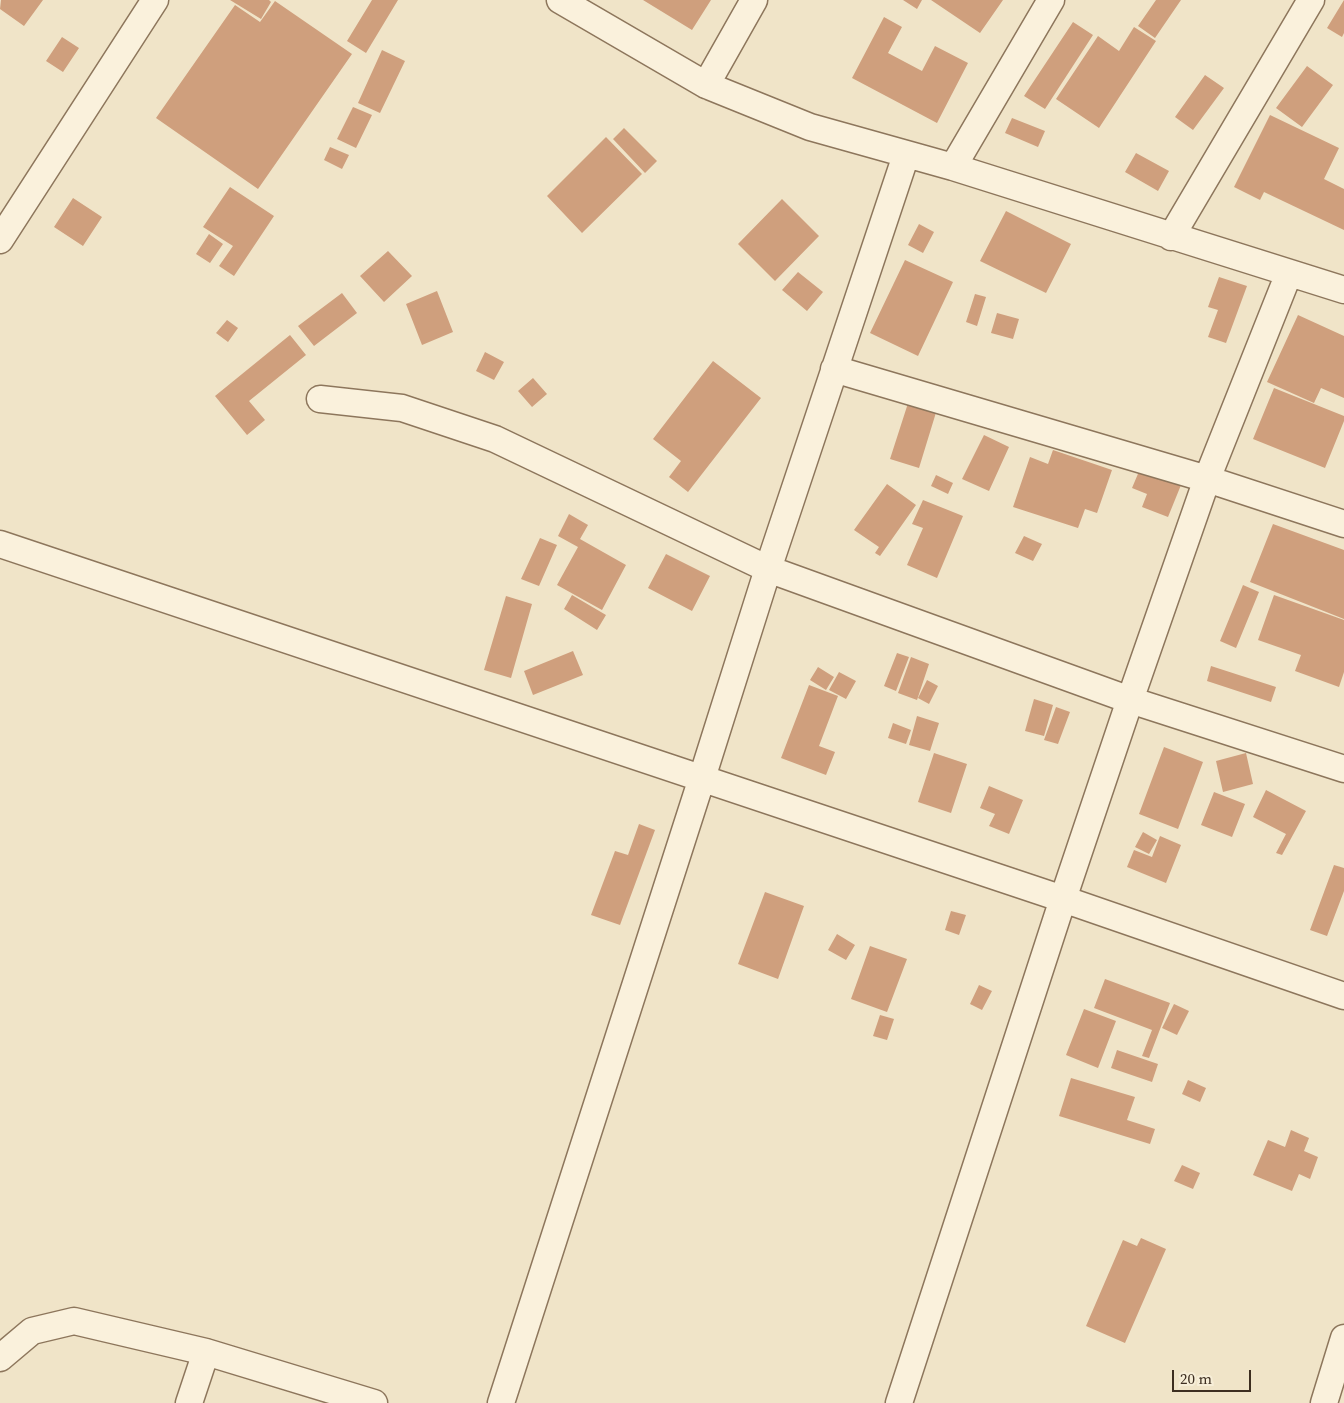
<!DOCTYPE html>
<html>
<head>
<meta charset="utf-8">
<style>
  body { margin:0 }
  #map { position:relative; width:1344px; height:1403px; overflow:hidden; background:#f0e4c8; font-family:"Source Serif 4",serif }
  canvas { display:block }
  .scale { position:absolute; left:1172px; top:1370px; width:79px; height:22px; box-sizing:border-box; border:2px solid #3d2e20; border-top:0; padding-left:6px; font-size:15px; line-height:18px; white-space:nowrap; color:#3d2e20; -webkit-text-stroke:4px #f7eed8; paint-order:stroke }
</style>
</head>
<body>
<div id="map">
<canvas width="1344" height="1403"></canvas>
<div class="scale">20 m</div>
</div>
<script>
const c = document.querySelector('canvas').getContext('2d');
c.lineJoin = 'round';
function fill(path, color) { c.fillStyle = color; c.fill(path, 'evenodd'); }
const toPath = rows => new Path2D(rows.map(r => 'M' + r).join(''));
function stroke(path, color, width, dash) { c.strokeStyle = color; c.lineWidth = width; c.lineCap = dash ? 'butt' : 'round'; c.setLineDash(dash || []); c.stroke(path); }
const building = toPath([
  [1,0,43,0,24,26,0,9],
  [230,0,269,0,271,2,261,19],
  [372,0,398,0,366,53,347,41],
  [643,0,711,0,692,30],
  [903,0,922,0,917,9],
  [931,0,1003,0,980,33],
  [1156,0,1181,0,1155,38,1138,26],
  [1344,0,1344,33,1342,37,1327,28],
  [275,1,352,54,258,189,156,118,235,5,260,22],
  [884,17,902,27,888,53,922,71,935,46,968,63,937,123,852,78],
  [1073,22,1093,35,1045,109,1024,96],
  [1134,27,1156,41,1099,128,1056,99,1098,36,1119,51],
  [62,37,79,48,63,72,46,61],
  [382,50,405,61,380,113,358,103],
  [1307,66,1333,85,1302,127,1276,108],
  [1205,75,1224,88,1193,130,1175,117],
  [353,107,372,115,356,148,337,139],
  [1270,115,1339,148,1324,179,1344,189,1344,230,1264,192,1260,200,1234,187],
  [1012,118,1045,131,1038,147,1005,133],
  [624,128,657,161,645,173,613,139],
  [606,137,642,174,582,233,547,196],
  [330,147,349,155,342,169,324,160],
  [1136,153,1169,171,1158,191,1125,172],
  [230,187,274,216,234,276,219,266,233,246,203,227],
  [73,198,102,217,83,246,54,227],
  [782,199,819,236,775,281,738,244],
  [1006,211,1071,244,1046,293,980,261],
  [919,224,934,232,923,253,908,245],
  [209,234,223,244,210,263,196,254],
  [388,251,412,276,384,302,360,276],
  [905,260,953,282,918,356,870,333],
  [798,272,823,292,807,311,782,290],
  [1219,277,1247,286,1226,343,1208,337,1218,310,1208,307],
  [437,291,453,332,422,345,406,304],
  [342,293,357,313,314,346,298,326],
  [975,294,986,297,977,326,966,322],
  [997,313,1019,319,1013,339,991,333],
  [1298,315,1344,336,1344,398,1321,388,1314,403,1267,382],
  [227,320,238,328,228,342,216,333],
  [290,335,306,355,249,401,265,420,247,435,215,396],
  [485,352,504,362,494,380,476,371],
  [713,361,761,398,688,492,669,477,681,461,653,439],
  [533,378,547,394,532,407,518,391],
  [1274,388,1344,416,1344,421,1325,468,1253,439],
  [910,397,938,406,919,468,890,459],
  [984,435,1009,447,989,491,962,479],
  [1053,450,1112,470,1097,513,1085,509,1078,528,1013,507,1030,457,1048,464],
  [1140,469,1181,485,1168,517,1142,507,1147,494,1132,488],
  [936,475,953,483,948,494,931,486],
  [887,484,916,505,880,556,875,553,879,547,854,530],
  [923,500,963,516,937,578,907,565,923,528,912,524],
  [569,514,588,525,580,539,626,565,602,610,557,585,578,547,558,536],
  [1273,524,1344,550,1344,619,1250,582],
  [1024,536,1042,544,1033,561,1015,553],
  [540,538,557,545,539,586,521,579],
  [666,554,710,576,692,611,648,588],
  [1243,585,1259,592,1236,648,1220,641],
  [572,595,606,615,597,630,564,609],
  [1274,595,1344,620,1344,672,1339,687,1295,671,1301,655,1258,640],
  [506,596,532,604,511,678,484,670],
  [573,651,583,675,533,695,524,671],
  [897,653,909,657,896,691,884,686],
  [911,657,929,664,917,700,898,693],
  [1211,666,1276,687,1271,702,1207,681],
  [818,667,834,677,826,690,810,680],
  [839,672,856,681,846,699,829,690],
  [927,680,938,686,929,704,918,698],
  [809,685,838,696,819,746,835,752,826,775,781,758],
  [1034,699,1053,705,1044,736,1025,731],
  [1056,707,1070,712,1058,744,1044,740],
  [917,716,939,723,930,751,909,745],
  [893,723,911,730,906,744,888,738],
  [1164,747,1203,762,1178,829,1139,814],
  [934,753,967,764,951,813,918,802],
  [1246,753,1253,784,1223,792,1216,761],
  [989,786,1023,800,1009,834,989,826,995,814,980,808],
  [1266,790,1306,811,1282,855,1276,853,1286,834,1253,817],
  [1214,792,1245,804,1232,837,1201,825],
  [639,824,655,830,620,925,591,915,615,851,628,855],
  [1143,832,1157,840,1149,854,1135,847],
  [1160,836,1181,845,1166,883,1127,867,1134,850,1152,857],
  [1334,865,1344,868,1344,891,1327,936,1310,930],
  [765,892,804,906,778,979,738,964],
  [951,911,966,915,959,935,945,930],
  [837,934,855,945,846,960,828,950],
  [870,946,907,959,887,1012,851,999],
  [1105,979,1170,1003,1149,1058,1142,1056,1152,1030,1094,1008],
  [979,985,992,991,982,1010,970,1004],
  [1174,1004,1189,1011,1177,1035,1162,1028],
  [1084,1009,1116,1021,1098,1068,1066,1055],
  [880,1015,894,1019,887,1040,873,1036],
  [1117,1050,1158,1064,1152,1082,1111,1068],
  [1071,1078,1135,1097,1127,1120,1155,1129,1150,1144,1059,1116],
  [1188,1080,1206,1088,1200,1102,1182,1094],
  [1291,1130,1309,1138,1304,1151,1318,1157,1310,1179,1299,1174,1292,1191,1253,1175,1268,1140,1285,1147],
  [1182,1165,1200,1173,1193,1189,1174,1181],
  [1141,1238,1166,1249,1125,1343,1086,1326,1123,1240,1137,1246]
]);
const minor = toPath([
  [560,0,706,85,810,127,953,167,1344,290],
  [706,85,754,0],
  [953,167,1051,0],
  [1171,237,1311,0],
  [0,240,155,0],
  [834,369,1207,479,1344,524],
  [320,399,402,408,495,439,768,569,1130,700,1344,769],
  [0,544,1063,899,1344,996],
  [0,1358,32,1331,74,1321,206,1352,374,1403],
  [189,1403,206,1352],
  [501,1403,702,778,768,569,906,155],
  [899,1403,1063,899,1130,700,1207,479,1289,273],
  [1324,1403,1344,1338]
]);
fill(building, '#cf9f7d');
stroke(minor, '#8d765c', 29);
stroke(minor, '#faf1dc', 26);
</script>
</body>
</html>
